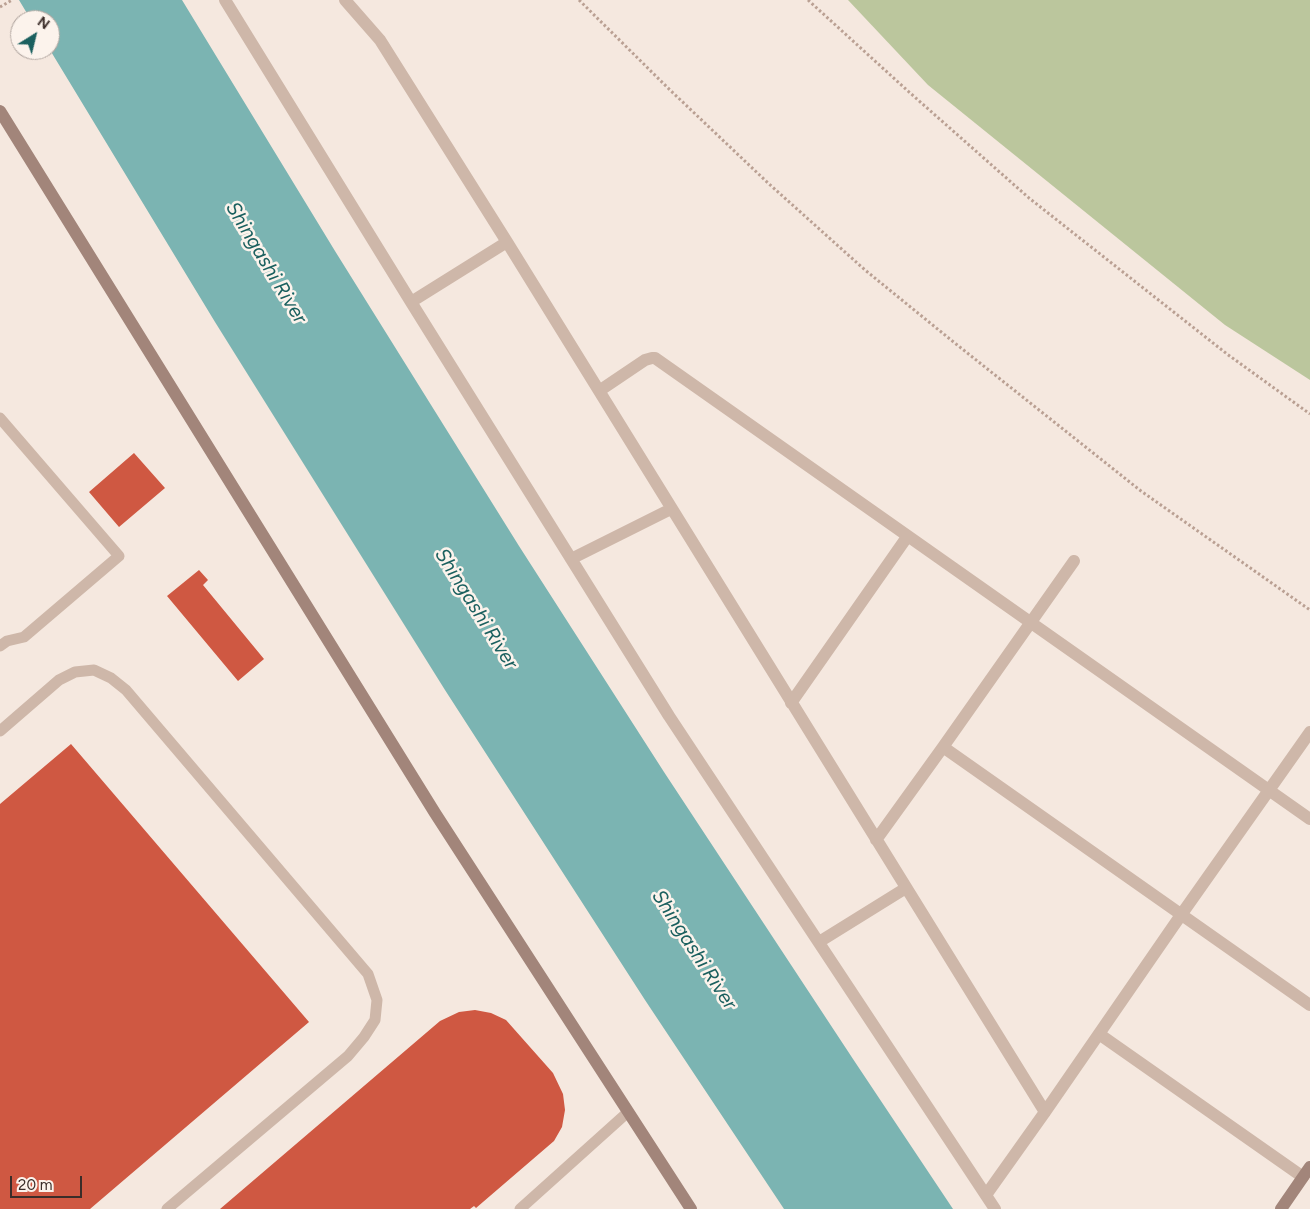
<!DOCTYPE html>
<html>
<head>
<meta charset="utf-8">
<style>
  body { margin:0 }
  #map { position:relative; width:1310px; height:1209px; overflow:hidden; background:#f5e8df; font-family:Figtree,sans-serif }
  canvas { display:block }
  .north { position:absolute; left:10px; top:10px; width:50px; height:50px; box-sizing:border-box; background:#fcf3ec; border:1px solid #afa49e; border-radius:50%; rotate:36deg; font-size:14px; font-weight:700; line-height:20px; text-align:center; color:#3b2d29 }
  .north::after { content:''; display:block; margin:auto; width:18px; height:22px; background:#1b605f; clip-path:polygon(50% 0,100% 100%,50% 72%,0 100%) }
  .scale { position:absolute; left:10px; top:1176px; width:72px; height:22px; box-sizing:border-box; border:2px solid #3b2d29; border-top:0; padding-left:6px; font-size:15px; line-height:18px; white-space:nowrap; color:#3b2d29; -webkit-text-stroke:4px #fcf3ec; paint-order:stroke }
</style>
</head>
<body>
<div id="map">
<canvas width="1310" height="1209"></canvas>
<div class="north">N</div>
<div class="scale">20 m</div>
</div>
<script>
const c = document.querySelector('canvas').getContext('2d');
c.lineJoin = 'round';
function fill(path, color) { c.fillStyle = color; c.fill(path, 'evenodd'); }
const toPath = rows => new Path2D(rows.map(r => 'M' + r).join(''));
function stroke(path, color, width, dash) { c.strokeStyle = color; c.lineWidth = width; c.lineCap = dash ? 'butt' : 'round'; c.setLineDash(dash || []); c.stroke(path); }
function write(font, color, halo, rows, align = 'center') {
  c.font = font + ' Figtree,sans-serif'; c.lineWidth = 5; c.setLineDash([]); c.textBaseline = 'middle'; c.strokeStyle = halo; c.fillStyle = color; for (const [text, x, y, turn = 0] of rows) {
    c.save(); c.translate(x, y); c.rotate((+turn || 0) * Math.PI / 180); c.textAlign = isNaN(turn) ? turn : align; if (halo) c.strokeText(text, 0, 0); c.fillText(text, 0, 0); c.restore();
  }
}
const green = toPath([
  [848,0,1310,0,1310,380,1225,325,928,85]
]);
const water = toPath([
  [19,0,182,0,335,251,519,546,664,772,853,1059,953,1209,784,1209,645,1000,445,690,215,322,50,50,50,20,31,20]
]);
const building = toPath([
  [134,453,165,488,119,527,89,492],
  [199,570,208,580,203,585,264,659,238,681,167,596],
  [71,744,309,1022,90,1209,0,1209,0,804],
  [475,1010,491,1013,506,1020,553,1073,563,1094,565,1110,562,1127,554,1141,476,1208,474,1206,470,1209,220,1209,440,1021,459,1012]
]);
const path = toPath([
  [579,0,670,90,768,183,865,270,956,344,1141,491,1310,610],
  [808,0,909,92,1029,198,1227,354,1310,414],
  [0,7,12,0]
]);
const lane = toPath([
  [0,418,119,556,24,637,7,641,0,646],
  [0,731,59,680,75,672,94,670,111,678,126,690,368,974,377,1000,375,1020,364,1037,348,1056,167,1209],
  [520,1209,628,1112]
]);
const street = toPath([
  [225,0,411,302,669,716,995,1209],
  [345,0,380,40,507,242,1045,1112],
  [411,302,507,242],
  [599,391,645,360,652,358,655,358,1310,819],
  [571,559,671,509],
  [791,703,907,537],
  [943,747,1310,1005],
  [876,840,943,747,1074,561],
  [819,942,906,888],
  [1099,1034,1303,1177],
  [986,1195,1045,1112,1181,915,1310,732]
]);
const secondary = toPath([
  [0,111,435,813,691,1209],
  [1281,1209,1310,1167]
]);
const waterNames = [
  ["Shingashi River",266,263,59],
  ["Shingashi River",476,609,58],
  ["Shingashi River",694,950,57]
];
fill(green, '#bbc69d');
fill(water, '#7bb4b2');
fill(building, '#cf5842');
stroke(path, '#baa093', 3, [2.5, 2.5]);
stroke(lane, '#ceb7a9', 11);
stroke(street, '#ceb7a9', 12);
stroke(secondary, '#a2857a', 12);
write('italic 20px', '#1b605f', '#fcf3ec', waterNames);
</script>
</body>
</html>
